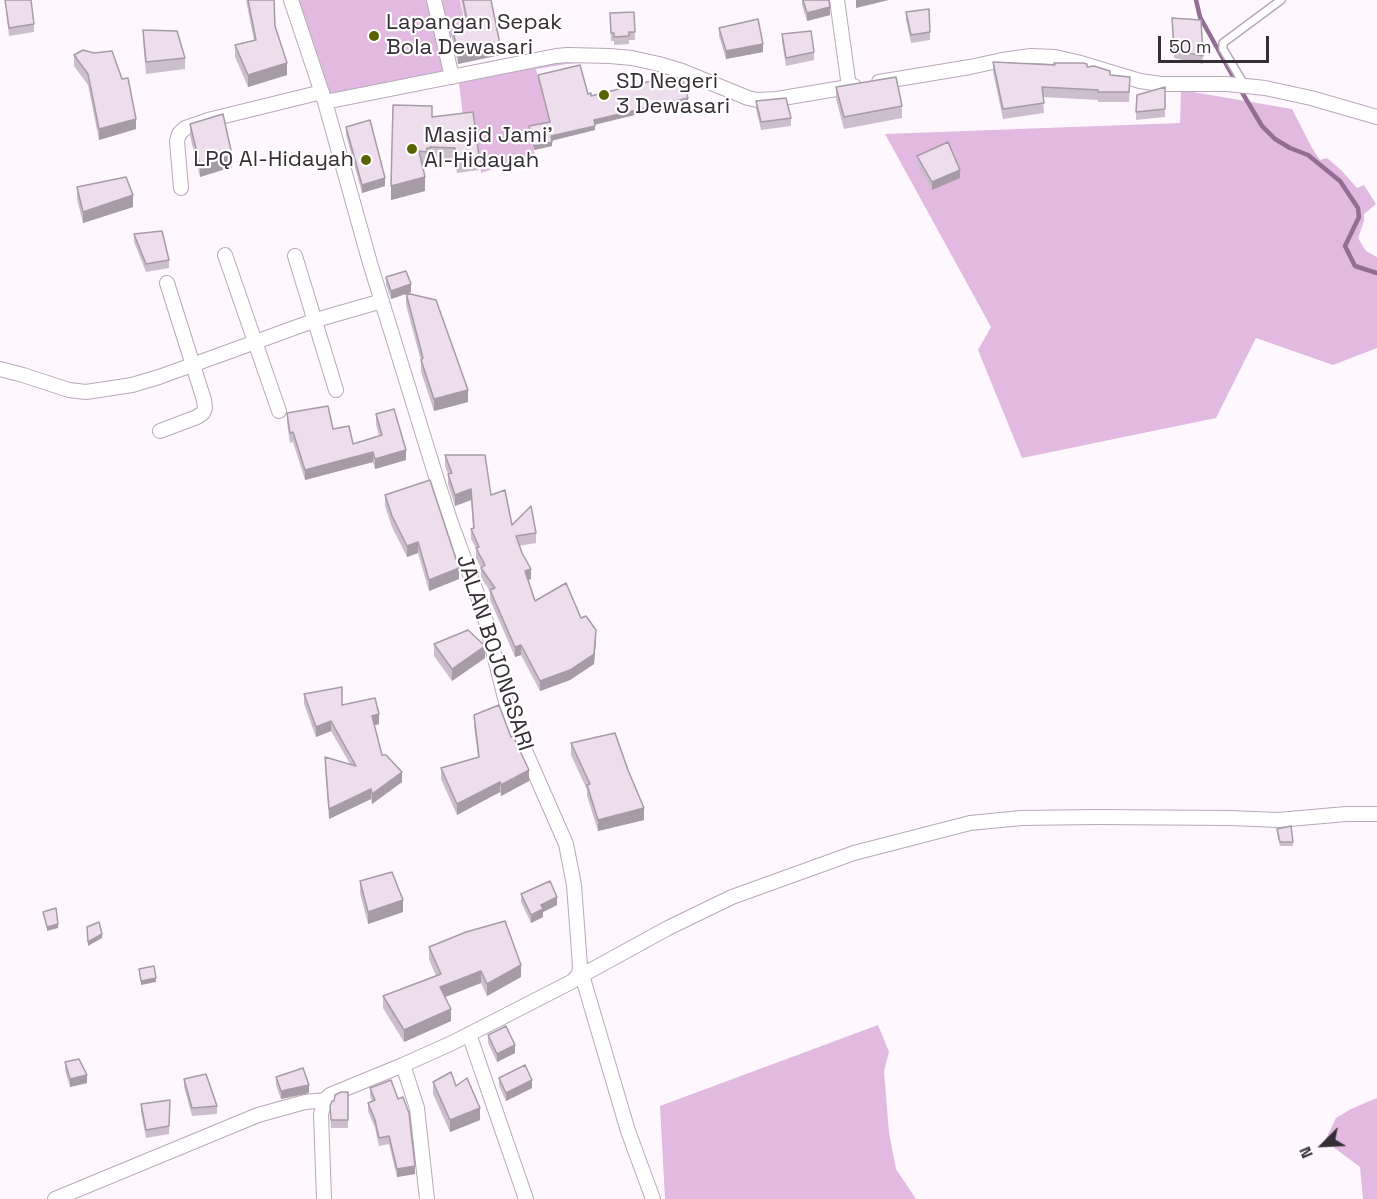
<!DOCTYPE html>
<html>
<head>
<meta charset="utf-8">
<style>
  body { margin:0 }
  #map { position:relative; width:1377px; height:1199px; overflow:hidden; background:#fef8fe; font-family:"Space Grotesk",sans-serif }
  canvas { display:block }
  .north { position:absolute; left:1293px; top:1115px; width:60px; height:60px; -webkit-text-stroke:4px #fff; paint-order:stroke; rotate:246deg; font-size:16px; font-weight:700; line-height:24px; text-align:center; color:#352f35 }
  .north::after { content:''; display:block; margin:auto; width:21px; height:27px; background:#352f35; clip-path:polygon(50% 0,100% 100%,50% 72%,0 100%) }
  .scale { position:absolute; left:1158px; top:36px; width:111px; height:27px; box-sizing:border-box; border:3px solid #352f35; border-top:0; padding-left:8px; font-size:18px; line-height:21px; white-space:nowrap; color:#352f35; -webkit-text-stroke:4px #fff; paint-order:stroke }
</style>
</head>
<body>
<div id="map">
<canvas width="1377" height="1199"></canvas>
<div class="north">N</div>
<div class="scale">50 m</div>
</div>
<script>
const c = document.querySelector('canvas').getContext('2d');
c.lineJoin = 'round';
function fill(path, color) { c.fillStyle = color; c.fill(path, 'evenodd'); }
const toPath = rows => new Path2D(rows.map(r => 'M' + r).join(''));
function stroke(path, color, width, dash) { c.strokeStyle = color; c.lineWidth = width; c.lineCap = dash ? 'butt' : 'round'; c.setLineDash(dash || []); c.stroke(path); }
function write(font, color, halo, rows, align = 'center') {
  c.font = font + ' "Space Grotesk",sans-serif'; c.lineWidth = 4.5; c.setLineDash([]); c.textBaseline = 'middle'; c.strokeStyle = halo; c.fillStyle = color; for (const [text, x, y, turn = 0] of rows) {
    c.save(); c.translate(x, y); c.rotate((+turn || 0) * Math.PI / 180); c.textAlign = isNaN(turn) ? turn : align; if (halo) c.strokeText(text, 0, 0); c.fillText(text, 0, 0); c.restore();
  }
}
const green = toPath([
  [298,0,429,0,446,71,330,94],
  [442,0,460,0,467,34,450,37],
  [566,61,578,61,579,63,567,64,536,69,550,126,529,131,535,155,481,173,475,124,464,125,459,83],
  [1181,90,1292,109,1312,148,1320,160,1327,158,1342,171,1357,188,1364,185,1376,204,1364,214,1364,221,1358,238,1366,251,1377,257,1377,348,1333,365,1256,338,1216,418,1022,458,978,350,991,327,885,134,1180,123],
  [878,1025,889,1052,884,1071,889,1133,896,1169,916,1199,665,1199,660,1106],
  [1377,1098,1377,1199,1363,1199,1360,1167,1325,1141,1336,1118,1351,1109]
]);
const stream = toPath([
  [1196,0,1200,17,1236,82],
  [1240,89,1262,126,1275,139,1290,148,1308,155,1340,181,1358,208,1359,217,1345,246,1355,266,1377,273]
]);
const lane = toPath([
  [1245,86,1223,49,1223,43,1281,0]
]);
const street = toPath([
  [291,0,325,102,370,263,437,480,451,523,483,610,509,714,566,844,574,885,580,966,579,974,573,981,452,1043,403,1065,330,1095,325,1100,321,1114,324,1199],
  [434,0,452,77],
  [837,0,849,87],
  [879,82,970,67,1002,60,1031,56,1055,57,1077,62,1140,81,1161,84,1227,84,1265,88,1311,98,1377,117],
  [325,102,556,56,568,55,610,56,632,58,659,64,682,71,748,98,757,100,777,99,854,86],
  [181,188,177,141,179,134,185,128,208,120,322,92],
  [225,255,279,411],
  [295,256,336,390],
  [0,369,23,375,69,390,86,392,132,385,159,377,316,320,382,301],
  [160,431,197,417,203,413,205,408,204,400,167,283],
  [579,974,586,973,668,928,732,897,854,853,970,823,1021,818,1097,817,1230,818,1278,820,1346,814,1377,814],
  [582,975,628,1131,653,1199],
  [469,1034,526,1199],
  [403,1065,417,1108,427,1199],
  [55,1199,258,1115,305,1102,325,1100]
]);
const wall = toPath([
  [5,0,34,24,34,32,9,36],
  [246,0,274,0,275,26,287,75,248,87,235,57,235,45,254,41],
  [461,0,491,0,500,55,458,64,452,38,452,27,466,24],
  [802,0,829,0,830,15,807,21,802,5],
  [634,12,635,40,629,40,629,44,614,45,614,41,611,41,610,13],
  [906,12,930,32,930,40,911,43,906,20],
  [1172,18,1201,20,1203,64,1174,58],
  [719,28,763,52,726,59,719,36],
  [143,30,185,58,185,69,146,74,143,41],
  [782,34,814,52,814,60,786,66,782,42],
  [74,55,136,129,99,140,88,85,74,66],
  [993,62,1087,67,1110,75,1130,87,1129,102,1098,102,1098,100,1043,97,1044,113,1003,119,993,72],
  [538,75,591,96,655,83,688,102,595,124,595,130,552,140,552,146,534,150,529,131,529,126,549,122,538,80],
  [836,87,902,106,902,118,844,129,836,99],
  [1165,87,1165,117,1136,120,1136,112],
  [756,101,791,118,791,126,761,130,756,109],
  [432,117,479,156,479,170,457,173,455,162,430,161,430,162,427,162,427,166,422,165,425,191,391,200],
  [190,124,232,167,200,177,190,136],
  [346,127,385,186,362,193,346,135],
  [917,156,960,178,932,190,917,164],
  [77,187,133,207,83,223,77,199],
  [134,234,169,260,169,268,146,272,134,242],
  [386,277,411,292,407,294,468,402,434,411,421,372,421,361,406,305,406,294,391,299,386,285],
  [287,413,333,429,353,444,379,436,376,424,376,414,406,460,375,469,373,462,305,480,293,442,290,443,287,423],
  [445,455,491,495,512,525,536,533,536,543,519,546,531,579,528,580,535,601,581,618,596,640,594,664,570,680,540,691,521,655,515,657,490,600,490,591,481,578,481,568,476,558,476,548,471,539,471,529,473,528,471,500,455,506,448,484,448,474,445,466],
  [385,495,459,579,429,591,418,553,407,557,392,527,385,506],
  [434,644,485,658,452,681,434,656],
  [304,694,342,705,379,724,374,725,382,755,402,782,372,804,371,799,329,819,325,767,325,757,350,764,331,731,316,737,304,704],
  [474,715,511,737,529,781,501,796,500,792,457,815,441,779,441,768,478,757,474,726],
  [571,743,644,820,598,831,587,796,587,790,571,755],
  [1277,829,1293,842,1293,846,1280,846,1277,833],
  [360,881,403,912,368,924,360,893],
  [521,894,557,905,543,912,543,917,531,923,521,902],
  [429,947,521,977,487,996,481,983,445,997,451,1021,404,1042,383,1008,383,996,436,976,429,959],
  [488,1035,515,1053,497,1062,488,1043],
  [65,1062,87,1083,70,1087,65,1070],
  [276,1077,309,1093,281,1099,276,1085],
  [499,1078,532,1088,506,1101,499,1086],
  [184,1079,217,1106,217,1114,192,1116,184,1087],
  [433,1082,456,1086,480,1120,450,1132,433,1094],
  [370,1088,415,1174,397,1177,389,1144,379,1146,375,1128,368,1111,368,1103,372,1101,370,1096],
  [348,1092,348,1128,331,1128,330,1106,334,1101],
  [141,1104,170,1108,169,1134,146,1138,141,1112]
]);
const shadedWall = toPath([
  [856,0,889,0,856,8],
  [830,7,830,15,807,21,807,13],
  [500,44,500,55,458,64,458,53],
  [763,44,763,52,726,59,726,51],
  [287,63,287,75,248,87,248,75],
  [688,98,688,102,594,125,594,120],
  [136,119,136,129,99,140,99,129],
  [595,126,595,130,551,141,551,136],
  [552,142,552,146,534,150,534,146],
  [232,155,232,167,200,177,200,165],
  [960,170,960,178,932,190,932,182],
  [425,177,425,191,391,200,391,186],
  [385,178,385,186,362,193,362,185],
  [133,195,133,207,83,223,83,212],
  [411,284,411,292,391,299,391,291],
  [468,390,468,402,434,411,434,399],
  [406,450,406,460,375,469,375,459],
  [373,452,373,462,305,480,305,470],
  [471,489,471,500,455,506,455,495],
  [418,542,418,553,407,557,407,546],
  [459,568,459,579,429,591,429,580],
  [531,569,531,579,525,581,525,571],
  [596,630,596,640,594,664,570,680,540,691,540,681],
  [521,645,521,655,515,657,515,647],
  [485,646,485,658,452,681,452,669],
  [379,714,379,724,372,726,372,716],
  [331,721,331,731,316,737,316,727],
  [529,770,529,781,501,796,501,785],
  [402,772,402,782,372,804,372,794],
  [500,782,500,792,457,815,457,804],
  [371,789,371,799,329,819,329,809],
  [644,808,644,820,598,831,598,820],
  [557,897,557,905,543,912,543,917,531,923,531,915,541,905],
  [403,900,403,912,368,924,368,912],
  [58,924,58,928,47,931,47,927],
  [102,934,102,938,88,946,88,942],
  [521,965,521,977,487,996,487,984],
  [481,971,481,983,440,999,440,987],
  [156,978,156,982,141,985,141,981],
  [451,1009,451,1021,404,1042,404,1030],
  [515,1045,515,1053,497,1062,497,1054],
  [87,1075,87,1083,70,1087,70,1079],
  [532,1080,532,1088,506,1101,506,1093],
  [309,1085,309,1093,281,1099,281,1091],
  [480,1108,480,1120,450,1132,450,1120],
  [415,1166,415,1174,397,1177,397,1169]
]);
const building = toPath([
  [5,0,31,0,34,24,9,28,5,0],
  [248,0,274,0,275,26,287,63,248,75,235,45,256,40,248,0],
  [463,0,491,0,500,44,458,53,452,27,468,24,463,0],
  [803,0,829,0,830,7,807,13,803,0],
  [929,9,930,32,911,35,906,12,929,9],
  [634,12,635,32,629,32,629,36,614,37,614,33,611,33,610,13,634,12],
  [1172,18,1201,20,1203,56,1174,50,1172,18],
  [758,19,763,44,726,51,719,28,758,19],
  [143,30,177,31,185,58,146,62,143,30],
  [811,31,814,52,786,58,782,34,811,31],
  [83,50,94,53,112,51,122,79,128,78,136,119,99,129,88,74,74,55,83,50],
  [993,62,1055,65,1054,63,1083,63,1087,64,1087,67,1094,66,1110,71,1110,75,1130,77,1129,92,1098,92,1098,90,1042,87,1044,103,1003,109,993,62],
  [580,65,588,94,591,93,591,96,655,80,655,83,682,77,688,98,594,120,595,126,551,136,552,142,534,146,529,126,550,122,538,75,580,65],
  [896,77,902,106,844,117,836,87,896,77],
  [1165,87,1165,109,1136,112,1137,95,1165,87],
  [786,98,791,118,761,122,756,101,786,98],
  [393,105,432,106,432,117,473,112,479,156,457,159,455,148,430,147,430,148,427,148,427,152,419,151,425,177,391,186,393,105],
  [223,114,232,155,200,165,190,124,223,114],
  [370,120,385,178,362,185,346,127,370,120],
  [948,142,960,170,932,182,917,156,948,142],
  [126,177,133,195,83,212,77,187,126,177],
  [162,231,169,260,146,264,134,234,162,231],
  [406,271,411,284,391,291,386,277,406,271],
  [406,293,436,300,468,390,434,399,421,360,423,358,406,293],
  [328,406,333,429,349,426,353,444,382,435,376,414,394,409,406,450,375,459,373,452,305,470,293,432,290,433,287,413,328,406],
  [445,455,485,455,491,495,505,490,512,525,531,506,536,533,516,536,522,553,531,569,525,571,535,601,566,583,581,618,586,616,596,630,594,654,570,670,540,681,521,645,515,647,490,590,495,588,481,568,485,565,476,548,479,547,471,529,474,528,471,489,455,495,448,474,452,473,445,455],
  [430,480,459,568,429,580,418,542,407,546,392,516,385,495,430,480],
  [468,630,485,646,452,669,434,644,468,630],
  [342,687,342,705,375,698,379,714,372,716,382,755,386,755,402,772,372,794,371,789,329,809,325,757,356,766,331,721,316,727,304,694,342,687],
  [499,705,511,737,513,736,529,770,501,785,500,782,457,804,441,768,479,757,474,715,499,705],
  [615,733,628,770,644,808,598,820,587,785,590,784,571,743,615,733],
  [1291,826,1293,842,1280,842,1277,829,1291,826],
  [392,872,403,900,368,912,360,881,392,872],
  [550,881,557,897,541,905,543,909,531,915,521,894,550,881],
  [56,908,58,924,47,927,43,912,56,908],
  [505,921,521,965,487,984,481,971,440,987,451,1009,404,1030,383,996,441,974,429,947,466,932,505,921],
  [99,922,102,934,88,942,87,927,99,922],
  [154,966,156,978,141,981,139,969,154,966],
  [506,1026,515,1045,497,1054,488,1035,506,1026],
  [79,1059,87,1075,70,1079,65,1062,79,1059],
  [525,1065,532,1080,506,1093,499,1078,525,1065],
  [303,1068,309,1085,281,1091,276,1077,303,1068],
  [451,1072,456,1086,467,1078,480,1108,450,1120,433,1082,451,1072],
  [206,1074,217,1106,192,1108,184,1079,206,1074],
  [391,1080,398,1099,403,1097,409,1113,415,1166,397,1169,389,1136,379,1138,375,1120,368,1103,375,1100,370,1088,391,1080],
  [341,1092,348,1092,348,1120,331,1120,330,1106,332,1101,334,1101,335,1095,341,1092],
  [170,1100,169,1126,146,1130,141,1104,170,1100]
]);
const markers = [
  [374,36,6,"#5a6302"],
  [604,95,6,"#5a6302"],
  [412,149,6,"#5a6302"],
  [366,160,6,"#5a6302"]
];
const poiNames = [
  ["Lapangan Sepak",386,23],
  ["Bola Dewasari",386,48],
  ["SD Negeri",616,82],
  ["3 Dewasari",616,107],
  ["Masjid Jami'",424,136],
  ["Al-Hidayah",424,161],
  ["LPQ Al-Hidayah",354,160,"right"]
];
const streetNames = [
  ["JALAN BOJONGSARI",494,653,72]
];
fill(green, '#e1b9e1');
stroke(stream, '#936e94', 4.5);
stroke(lane, '#b8a8b8', 10);
stroke(street, '#b8a8b8', 16);
stroke(lane, '#fff', 7);
stroke(street, '#fff', 14);
fill(wall, '#ccbecc');
fill(shadedWall, '#a69ba6');
fill(building, '#eddded');
stroke(building, '#a69ba6', 1.5);
for (const [x, y, r, color] of markers) { const dot = new Path2D(); dot.arc(x, y, r, 0, 2 * Math.PI); c.fillStyle = color; c.fill(dot); stroke(dot, '#fff', 2); }
write('22px', '#352f35', '#fff', poiNames, 'left');
write('22px', '#352f35', '#fff', streetNames);
</script>
</body>
</html>
